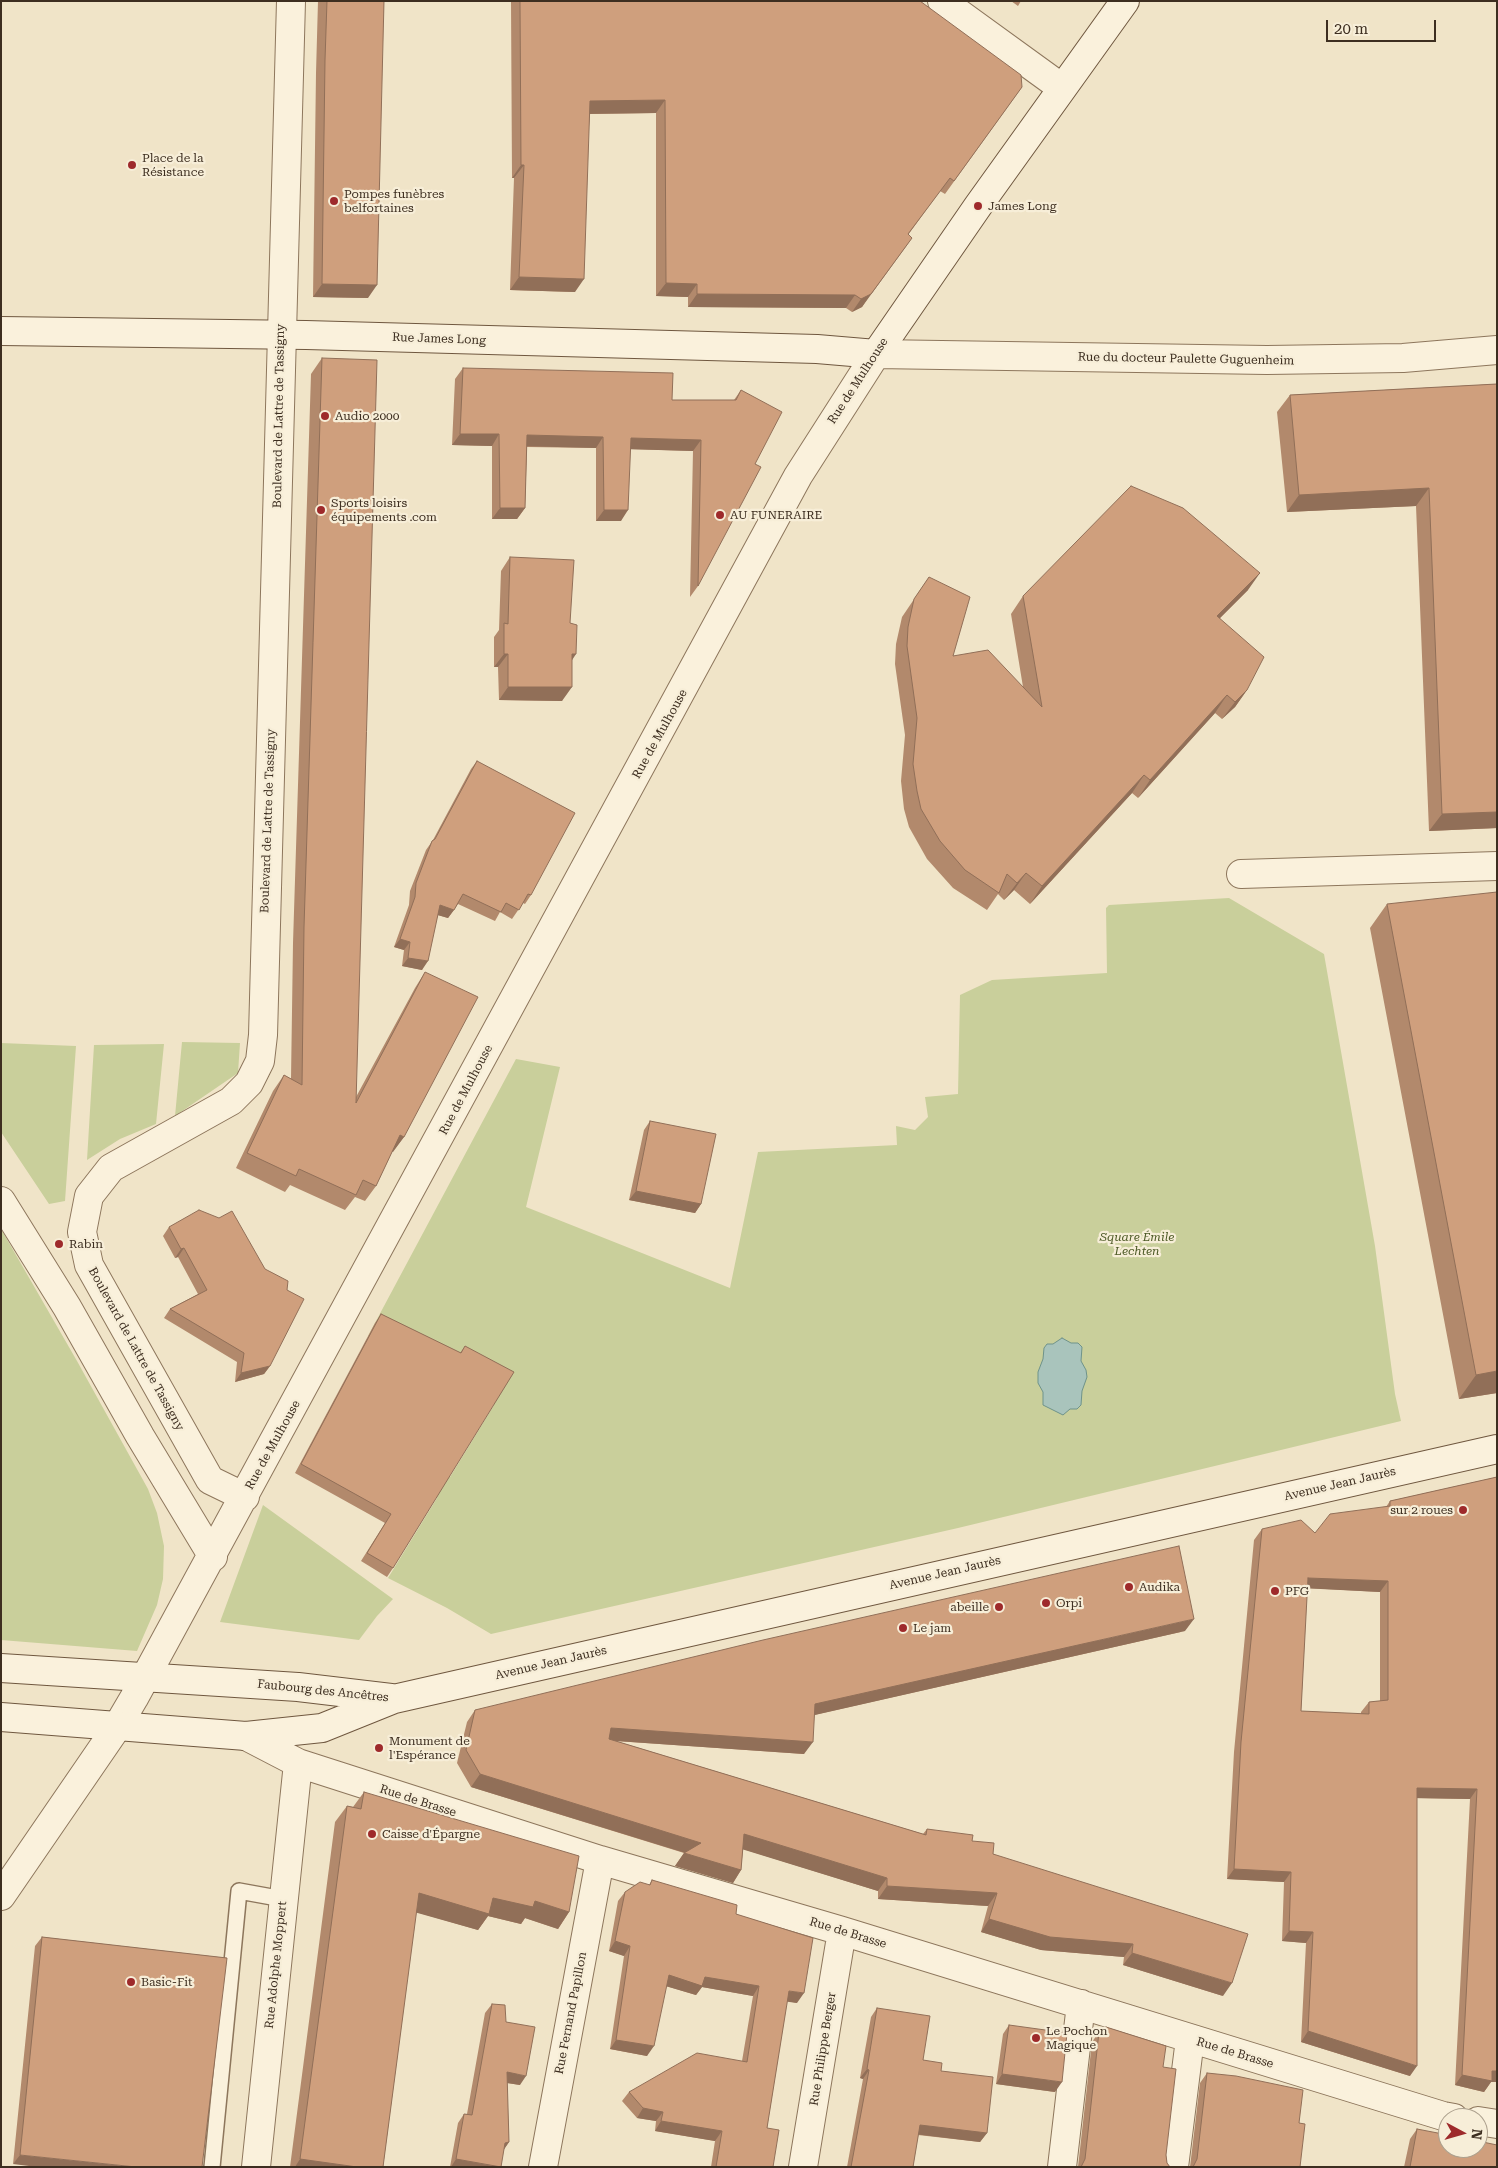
<!DOCTYPE html>
<html>
<head>
<meta charset="utf-8">
<style>
  body { margin:0 }
  #map { position:relative; width:1498px; height:2168px; overflow:hidden; background:#f0e4c8; font-family:"Roboto Serif",serif }
  canvas { display:block }
  .frame { position:absolute; inset:0; border:2px solid #3d2e20; pointer-events:none }
  .north { position:absolute; left:1438px; top:2108px; width:50px; height:50px; box-sizing:border-box; background:#f7eed8; border:1px solid #ada18e; border-radius:50%; rotate:96deg; font-size:14px; font-weight:700; line-height:20px; text-align:center; color:#3d2e20 }
  .north::after { content:''; display:block; margin:auto; width:18px; height:22px; background:#9e2a2b; clip-path:polygon(50% 0,100% 100%,50% 72%,0 100%) }
  .scale { position:absolute; left:1326px; top:20px; width:110px; height:22px; box-sizing:border-box; border:2px solid #3d2e20; border-top:0; padding-left:6px; font-size:15px; line-height:18px; white-space:nowrap; color:#3d2e20; -webkit-text-stroke:4px #f7eed8; paint-order:stroke }
</style>
</head>
<body>
<div id="map">
<canvas width="1498" height="2168"></canvas>
<div class="frame"></div>
<div class="north">N</div>
<div class="scale">20 m</div>
</div>
<script>
const c = document.querySelector('canvas').getContext('2d');
c.lineJoin = 'round';
function fill(path, color) { c.fillStyle = color; c.fill(path, 'evenodd'); }
const toPath = rows => new Path2D(rows.map(r => 'M' + r).join(''));
function stroke(path, color, width, dash) { c.strokeStyle = color; c.lineWidth = width; c.lineCap = dash ? 'butt' : 'round'; c.setLineDash(dash || []); c.stroke(path); }
function write(font, color, halo, rows, align = 'center') {
  c.font = font + ' "Roboto Serif",serif'; c.lineWidth = 4.5; c.setLineDash([]); c.textBaseline = 'middle'; c.strokeStyle = halo; c.fillStyle = color; for (const [text, x, y, turn = 0] of rows) {
    c.save(); c.translate(x, y); c.rotate((+turn || 0) * Math.PI / 180); c.textAlign = isNaN(turn) ? turn : align; if (halo) c.strokeText(text, 0, 0); c.fillText(text, 0, 0); c.restore();
  }
}
const green = toPath([
  [1229,898,1324,954,1375,1246,1395,1394,1401,1421,958,1528,491,1634,447,1608,388,1578,437,1498,436,1497,448,1477,450,1477,494,1405,368,1336,516,1059,560,1067,526,1207,730,1288,758,1152,897,1145,896,1126,915,1130,928,1117,925,1097,958,1094,960,995,992,980,1107,973,1106,908,1109,905],
  [182,1042,240,1043,238,1073,175,1116],
  [1,1043,76,1046,65,1201,49,1204,1,1132],
  [164,1044,156,1124,120,1139,87,1160,94,1045],
  [1,1229,77,1361,148,1489,157,1513,164,1546,163,1579,157,1605,137,1651,1,1640],
  [263,1505,393,1599,377,1616,359,1640,220,1622]
]);
const water = toPath([
  [1062,1338,1071,1343,1078,1343,1082,1347,1081,1361,1086,1370,1087,1377,1082,1391,1081,1405,1077,1409,1070,1409,1063,1415,1043,1405,1043,1392,1038,1383,1038,1372,1043,1359,1044,1348,1047,1344,1053,1344,1062,1338]
]);
const service = toPath([
  [212,2167,239,1891,283,1899]
]);
const minor = toPath([
  [942,1,1062,88],
  [1241,874,1497,866],
  [1,1201,67,1307,140,1436,213,1557],
  [245,1497,210,1480,89,1265,82,1232,89,1196,111,1168,231,1101,249,1083,260,1061,263,1035,291,1],
  [246,1736,298,1763,600,1860,842,1931,1443,2116,1454,2118],
  [1,1896,117,1727,134,1698,798,476,876,354,1267,360,1403,358,1497,350],
  [1478,2121,1497,2124],
  [256,2167,298,1763],
  [543,2167,600,1860],
  [803,2167,842,1931],
  [1062,2167,1081,2004],
  [1174,2167,1190,2039]
]);
const secondary = toPath([
  [1,331,306,335,817,349,876,354,978,206,1125,1],
  [1,1668,298,1687,391,1698],
  [1,1717,246,1736,322,1728,394,1699,1497,1449]
]);
const wall = toPath([
  [318,1,384,1,368,298,313,297,316,73],
  [511,1,920,1,1022,87,945,194,940,191,908,235,862,307,852,312,846,308,688,307,688,297,656,296,656,113,590,114,575,292,510,290,514,178,512,178],
  [1011,1,1021,1,1018,6],
  [322,358,356,1097,415,988,425,972,404,1137,392,1152,376,1186,365,1201,355,1197,345,1210,290,1185,285,1192,236,1168,273,1091,284,1075,291,1079,293,943,311,374],
  [463,368,672,400,734,400,741,390,755,464,698,586,690,597,693,451,630,449,621,521,596,521,596,448,527,447,525,508,517,519,492,519,492,446,452,445,455,379],
  [1497,384,1497,828,1429,831,1416,506,1287,512,1277,412,1290,395],
  [510,557,570,623,572,661,562,701,499,700,498,667,494,667,494,637,499,630,501,571],
  [929,577,953,656,1023,687,1011,614,1023,596,1248,590,1220,618,1247,690,1235,707,1222,719,1215,713,1138,798,1132,793,1030,904,1014,890,1004,900,998,894,987,910,953,888,927,859,909,827,904,809,901,781,905,735,895,664,896,644,902,617],
  [477,761,531,895,525,904,523,903,512,919,500,912,495,921,458,904,448,918,438,915,422,970,402,966,404,950,394,947,409,905,410,891,426,850,433,840,471,769],
  [1387,904,1497,1393,1459,1399,1370,928],
  [650,1121,701,1204,695,1213,629,1200,644,1130],
  [169,1227,270,1366,264,1374,235,1382,237,1362,164,1318,170,1309,198,1294,178,1257,175,1258,163,1236],
  [381,1314,460,1353,465,1346,393,1568,387,1577,361,1561,385,1523,295,1473,375,1323],
  [1497,1477,1497,2082,1491,2082,1484,2092,1455,2085,1470,1799,1417,1798,1410,2076,1301,2042,1306,1943,1282,1941,1284,1882,1227,1879,1234,1752,1254,1540,1262,1529,1315,1533,1386,1507,1390,1501],
  [1307,1588,1380,1592,1380,1701,1369,1702,1361,1712,1361,1714,1301,1711],
  [1185,1631,814,1715,804,1754,616,1741,923,1834,927,1829,972,1841,1223,1996,1123,1965,1124,1957,1041,1950,981,1932,988,1906,878,1899,878,1891,743,1849,741,1870,733,1883,675,1866,684,1853,471,1787,457,1763,467,1722,475,1710],
  [364,1792,569,1912,558,1929,525,1918,521,1924,488,1916,478,1930,416,1912,383,2167,290,2167,335,1822,347,1806,353,1807],
  [652,1880,736,1914,797,2003,787,2001,767,2128,773,2167,711,2167,715,2141,655,2131,656,2121,637,2118,622,2101,629,2092,742,2061,753,1996,702,1987,696,1995,666,1986,647,2056,610,2049,624,1956,609,1951,618,1901,625,1892,649,1885],
  [42,1937,227,1958,13,2164,35,1946],
  [492,2004,506,2022,520,2085,507,2083,509,2142,504,2149,497,2167,450,2167,458,2123,464,2114,467,2114,485,2013],
  [877,2008,923,2060,941,2071,987,2133,980,2142,918,2135,913,2167,847,2167,863,2079,860,2078,871,2017],
  [1009,2025,1055,2092,996,2084,1003,2034],
  [1099,2032,1163,2067,1166,2155,1167,2163,1170,2167,1078,2167,1092,2042],
  [1207,2073,1299,2123,1300,2167,1190,2167,1200,2083],
  [1417,2129,1497,2167,1404,2167,1410,2139]
]);
const shadedWall = toPath([
  [665,100,656,113,581,114,590,101],
  [521,165,524,165,514,178,512,178],
  [912,238,862,307,852,312,861,299],
  [519,277,584,279,575,292,510,290],
  [666,283,697,284,688,297,656,296],
  [322,284,377,285,368,298,313,297],
  [697,294,855,295,846,308,688,307],
  [460,434,499,434,492,446,452,445],
  [527,435,603,437,596,448,519,446],
  [631,438,701,440,693,451,623,449],
  [1429,488,1416,506,1287,512,1299,495],
  [500,508,525,508,517,519,492,519],
  [604,510,628,510,621,521,596,521],
  [1260,573,1248,590,1205,633,1217,616],
  [504,654,508,654,498,667,494,667],
  [572,654,576,654,567,668],
  [508,687,572,687,562,701,499,700],
  [1247,690,1235,707,1222,719,1235,702],
  [1227,695,1215,713,1138,798,1150,780],
  [1144,775,1132,793,1030,904,1042,886],
  [1497,812,1497,828,1429,831,1442,814],
  [1026,873,1014,890,1004,900,1017,883],
  [440,905,454,910,448,918,434,914],
  [400,939,410,942,404,950,394,947],
  [408,958,428,961,422,970,402,966],
  [400,1135,404,1137,393,1152,389,1151],
  [636,1191,701,1204,695,1213,629,1200],
  [184,1248,178,1257,175,1258,181,1249],
  [270,1366,264,1374,235,1382,241,1373],
  [1497,1371,1497,1393,1459,1399,1476,1375],
  [1308,1578,1388,1581,1380,1592,1301,1588],
  [1194,1619,1185,1631,806,1717,815,1704],
  [611,1728,813,1742,804,1754,602,1740],
  [480,1774,701,1843,692,1855,471,1787],
  [1417,1788,1477,1789,1470,1799,1410,1798],
  [744,1834,887,1878,878,1891,735,1847],
  [684,1853,741,1870,733,1883,675,1866],
  [1234,1869,1291,1872,1284,1882,1227,1879],
  [887,1886,997,1893,988,1906,878,1899],
  [419,1893,535,1901,569,1912,558,1929,525,1918,521,1924,488,1916,478,1930,407,1910],
  [989,1919,1133,1944,1124,1957,1041,1950,981,1932],
  [1289,1931,1313,1932,1306,1943,1282,1941],
  [615,1941,630,1946,624,1956,609,1951],
  [1132,1953,1232,1983,1223,1996,1123,1965],
  [669,1975,705,1977,759,1986,753,1996,702,1987,696,1995,662,1985],
  [789,1991,804,1993,797,2003,782,2001],
  [1308,2031,1417,2066,1410,2076,1301,2042],
  [616,2040,654,2046,647,2056,610,2049],
  [867,2069,869,2070,863,2079,860,2078],
  [1492,2071,1497,2071,1497,2082,1491,2082,1484,2092,1455,2085,1462,2075],
  [507,2072,526,2076,520,2085,501,2082],
  [1002,2074,1062,2082,1055,2092,996,2084],
  [643,2108,663,2112,656,2121,637,2118],
  [661,2121,722,2131,715,2141,655,2131],
  [920,2125,987,2133,980,2142,914,2134],
  [509,2142,503,2151,505,2143],
  [20,2155,136,2167,37,2167,13,2164],
  [300,2159,357,2167,295,2167],
  [456,2159,498,2167,451,2167]
]);
const building = toPath([
  [327,1,384,1,377,285,322,284,325,60,327,1],
  [520,1,920,1,1021,75,1022,87,954,181,950,178,908,234,912,238,871,294,861,299,855,295,697,294,697,284,666,283,665,100,590,101,584,279,519,277,524,165,521,165,520,1],
  [322,358,377,360,356,1103,425,972,478,997,404,1137,400,1135,376,1186,363,1180,356,1195,299,1169,296,1176,247,1153,284,1075,302,1085,304,927,322,358],
  [463,368,673,373,672,400,736,400,741,390,782,412,755,464,761,467,698,586,701,440,631,438,628,510,604,510,603,437,527,435,525,508,500,508,499,434,460,434,463,368],
  [1497,384,1497,812,1442,814,1429,488,1299,495,1290,395,1497,384],
  [1131,486,1183,508,1260,573,1217,616,1264,657,1247,690,1235,702,1227,695,1150,780,1144,775,1042,886,1026,873,1017,883,1007,874,999,893,965,870,940,841,921,809,917,791,913,764,917,718,907,646,908,627,914,599,929,577,970,597,953,656,988,650,1042,707,1023,596,1131,486],
  [510,557,574,560,570,623,577,625,576,654,572,654,572,687,508,687,508,654,504,654,504,623,508,624,510,557],
  [477,761,575,813,531,895,528,894,519,910,506,903,501,912,463,894,454,910,440,905,428,961,408,958,410,942,400,939,415,897,416,883,432,841,435,839,477,761],
  [1497,892,1497,1371,1476,1375,1387,904,1497,892],
  [650,1121,716,1134,701,1204,636,1191,650,1121],
  [199,1210,219,1218,232,1211,265,1269,288,1281,287,1290,304,1299,270,1366,241,1373,244,1353,170,1309,207,1290,184,1248,181,1249,169,1227,199,1210],
  [381,1314,461,1353,465,1346,514,1372,393,1568,367,1553,391,1514,301,1464,381,1314],
  [1497,1477,1497,2071,1492,2071,1492,2081,1462,2075,1477,1789,1417,1788,1417,2066,1308,2031,1313,1932,1289,1931,1291,1872,1234,1869,1241,1742,1262,1529,1301,1520,1315,1533,1330,1514,1390,1506,1390,1501,1497,1477],
  [1308,1578,1388,1581,1388,1700,1369,1702,1369,1714,1301,1711,1308,1578],
  [1179,1546,1194,1619,815,1704,813,1742,611,1728,609,1739,926,1835,927,1829,973,1835,972,1841,994,1843,993,1854,1248,1934,1232,1983,1132,1953,1133,1944,1050,1937,989,1919,997,1893,887,1886,887,1878,744,1834,741,1870,684,1853,701,1843,480,1774,466,1750,475,1710,763,1640,1179,1546],
  [364,1792,579,1856,569,1912,535,1901,533,1907,493,1898,489,1914,419,1893,383,2167,357,2167,300,2159,347,1806,361,1809,364,1792],
  [652,1880,737,1905,736,1914,813,1938,804,1993,789,1991,767,2128,779,2130,773,2167,716,2167,722,2131,661,2121,663,2112,643,2108,629,2092,697,2053,747,2062,759,1986,705,1977,702,1986,669,1975,654,2046,616,2040,630,1946,615,1941,625,1892,640,1882,650,1885,652,1880],
  [42,1937,227,1958,202,2167,136,2167,20,2155,42,1937],
  [492,2004,505,2005,506,2022,535,2027,526,2076,507,2072,509,2142,505,2143,501,2167,456,2159,464,2114,472,2115,492,2004],
  [877,2008,930,2016,923,2060,942,2063,941,2071,993,2077,987,2133,920,2125,913,2167,851,2167,869,2070,867,2069,877,2008],
  [1009,2025,1067,2033,1062,2082,1002,2074,1009,2025],
  [1106,2027,1166,2046,1163,2067,1176,2069,1166,2155,1167,2163,1170,2167,1081,2167,1085,2159,1099,2032,1106,2027],
  [1207,2073,1236,2076,1303,2090,1299,2123,1305,2124,1300,2167,1193,2167,1197,2159,1207,2073],
  [1417,2129,1448,2135,1448,2148,1478,2148,1478,2141,1497,2145,1497,2167,1410,2167,1417,2129]
]);
const markers = [
  [132,165,5,"#9e2a2b"],
  [334,201,5,"#9e2a2b"],
  [978,206,5,"#9e2a2b"],
  [325,416,5,"#9e2a2b"],
  [321,510,5,"#9e2a2b"],
  [720,515,5,"#9e2a2b"],
  [59,1244,5,"#9e2a2b"],
  [1463,1510,5,"#9e2a2b"],
  [1129,1587,5,"#9e2a2b"],
  [1275,1591,5,"#9e2a2b"],
  [1046,1603,5,"#9e2a2b"],
  [999,1607,5,"#9e2a2b"],
  [903,1628,5,"#9e2a2b"],
  [379,1748,5,"#9e2a2b"],
  [372,1834,5,"#9e2a2b"],
  [131,1982,5,"#9e2a2b"],
  [1036,2038,5,"#9e2a2b"]
];
const poiNames = [
  ["Place de la",142,158],
  ["Résistance",142,172],
  ["Pompes funèbres",344,194],
  ["belfortaines",344,208],
  ["James Long",988,206],
  ["Audio 2000",335,416],
  ["Sports loisirs",331,503],
  ["équipements .com",331,517],
  ["AU FUNERAIRE",730,515],
  ["Rabin",69,1244],
  ["sur 2 roues",1453,1510,"right"],
  ["Audika",1139,1587],
  ["PFG",1285,1591],
  ["Orpi",1056,1603],
  ["abeille",989,1607,"right"],
  ["Le jam",913,1628],
  ["Monument de",389,1741],
  ["l'Espérance",389,1755],
  ["Caisse d'Épargne",382,1834],
  ["Basic-Fit",141,1982],
  ["Le Pochon",1046,2031],
  ["Magique",1046,2045]
];
const streetNames = [
  ["Rue James Long",439,339,2],
  ["Rue du docteur Paulette Guguenheim",1186,359,1],
  ["Rue de Mulhouse",858,381,-57],
  ["Boulevard de Lattre de Tassigny",279,416,-89],
  ["Rue de Mulhouse",660,734,-61],
  ["Boulevard de Lattre de Tassigny",268,821,-88],
  ["Rue de Mulhouse",466,1090,-62],
  ["Boulevard de Lattre de Tassigny",136,1349,61],
  ["Rue de Mulhouse",273,1445,-61],
  ["Avenue Jean Jaurès",1340,1484,-13],
  ["Avenue Jean Jaurès",945,1573,-13],
  ["Avenue Jean Jaurès",551,1663,-13],
  ["Faubourg des Ancêtres",323,1691,6],
  ["Rue de Brasse",418,1801,18],
  ["Rue de Brasse",848,1933,17],
  ["Rue Adolphe Moppert",276,1965,-84],
  ["Rue Fernand Papillon",571,2013,-79],
  ["Rue Philippe Berger",823,2049,-81],
  ["Rue de Brasse",1235,2053,17]
];
const parkNames = [
  ["Square Émile",1137,1237],
  ["Lechten",1137,1251]
];
fill(green, '#c9cf9b');
fill(water, '#a9c4bc');
stroke(water, '#6f938a', 1);
stroke(service, '#8d765c', 18);
stroke(minor, '#8d765c', 30);
stroke(secondary, '#6f573f', 30);
stroke(service, '#faf1dc', 15);
stroke(minor, '#faf1dc', 28);
stroke(secondary, '#faf1dc', 28);
fill(wall, '#b2896c');
fill(shadedWall, '#916f58');
fill(building, '#cf9f7d');
stroke(building, '#916f58', 1);
for (const [x, y, r, color] of markers) { const dot = new Path2D(); dot.arc(x, y, r, 0, 2 * Math.PI); c.fillStyle = color; c.fill(dot); stroke(dot, '#f7eed8', 2); }
write('12px', '#3d2e20', '#f7eed8', poiNames, 'left');
write('12px', '#3d2e20', '#f7eed8', streetNames);
write('italic 12px', '#4d5a26', '#f7eed8', parkNames);
</script>
</body>
</html>
